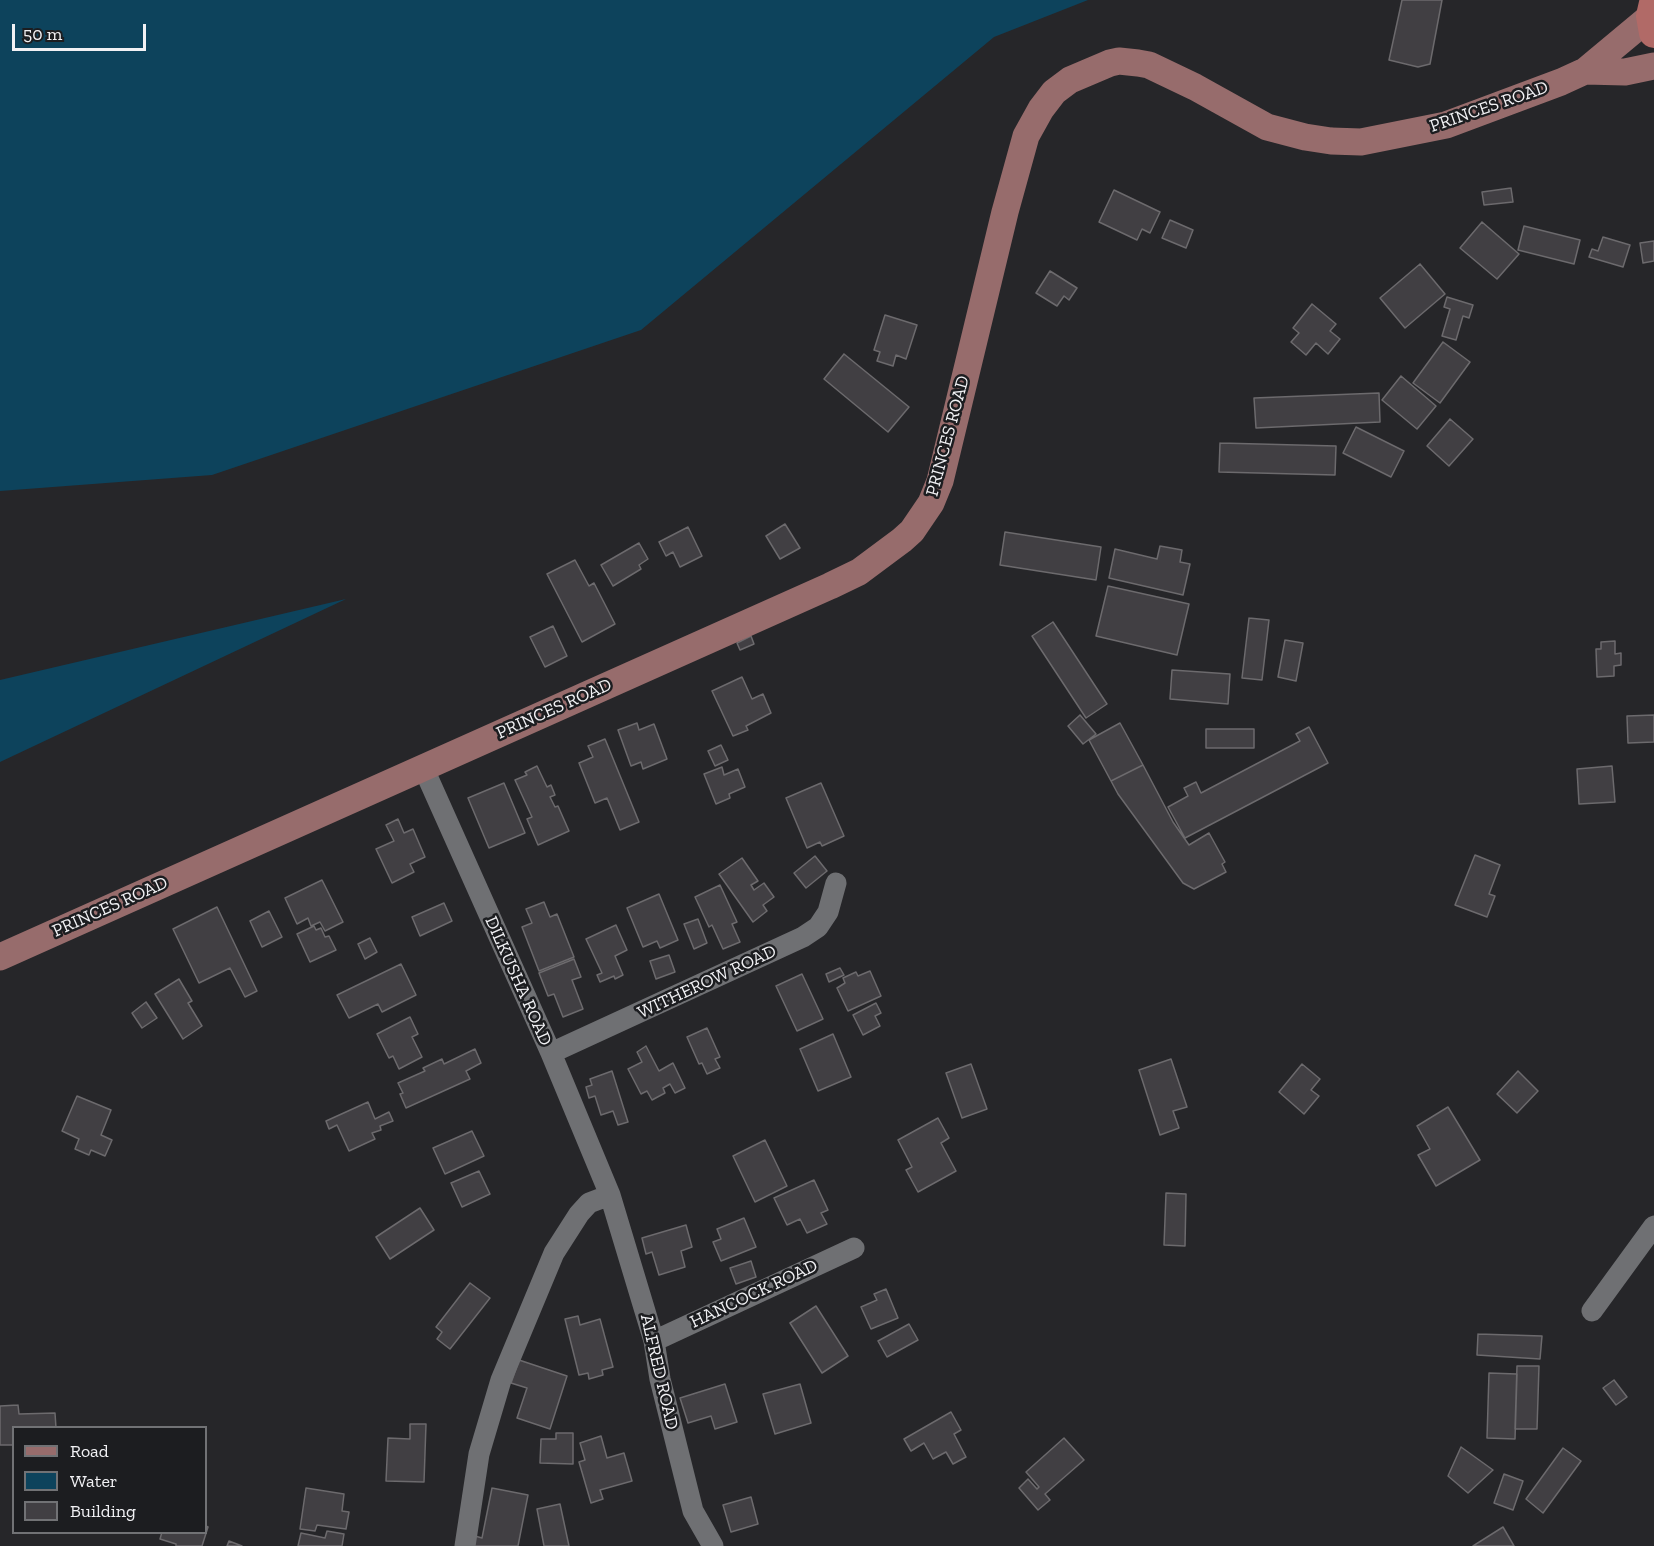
<!DOCTYPE html>
<html>
<head>
<meta charset="utf-8">
<style>
  body { margin:0 }
  #map { position:relative; width:1654px; height:1546px; overflow:hidden; background:#262629; font-family:"Zilla Slab",serif }
  canvas { display:block }
  .legend { position:absolute; left:12px; top:1426px; width:195px; height:108px; box-sizing:border-box; background:#1c1d20; border:2px solid #717275; margin:0; padding:8px 10px; list-style:none; font-size:18px; color:#f1f1f4 }
  .legend li { display:flex; align-items:center; gap:12px; height:30px }
  .legend b { width:30px; border:2px solid #717275 }
  .scale { position:absolute; left:12px; top:24px; width:134px; height:27px; box-sizing:border-box; border:3px solid #f1f1f4; border-top:0; padding-left:8px; font-size:18px; line-height:21px; white-space:nowrap; color:#f1f1f4; -webkit-text-stroke:4px #1c1d20; paint-order:stroke }
</style>
</head>
<body>
<div id="map">
<canvas width="1654" height="1546"></canvas>
<ul class="legend">
<li><b style="height:8px;background:#976c6c"></b>Road</li>
<li><b style="height:16px;background:#0d435c"></b>Water</li>
<li><b style="height:16px;background:#413f43"></b>Building</li>
</ul>
<div class="scale">50 m</div>
</div>
<script>
const c = document.querySelector('canvas').getContext('2d');
c.lineJoin = 'round';
function fill(path, color) { c.fillStyle = color; c.fill(path, 'evenodd'); }
const toPath = rows => new Path2D(rows.map(r => 'M' + r).join(''));
function stroke(path, color, width, dash) { c.strokeStyle = color; c.lineWidth = width; c.lineCap = dash ? 'butt' : 'round'; c.setLineDash(dash || []); c.stroke(path); }
function write(font, color, halo, rows, align = 'center') {
  c.font = font + ' "Zilla Slab",serif'; c.lineWidth = 5; c.setLineDash([]); c.textBaseline = 'middle'; c.strokeStyle = halo; c.fillStyle = color; for (const [text, x, y, turn = 0] of rows) {
    c.save(); c.translate(x, y); c.rotate((+turn || 0) * Math.PI / 180); c.textAlign = isNaN(turn) ? turn : align; if (halo) c.strokeText(text, 0, 0); c.fillText(text, 0, 0); c.restore();
  }
}
const water = toPath([
  [0,0,1088,0,994,37,641,330,212,475,0,491],
  [346,599,0,762,0,680]
]);
const building = toPath([
  [1402,0,1442,0,1430,64,1418,67,1389,60,1402,0],
  [1511,188,1513,202,1484,205,1482,192,1511,188],
  [1114,190,1160,212,1150,233,1142,229,1137,240,1099,222,1114,190],
  [1170,220,1193,230,1186,248,1162,238,1170,220],
  [1482,222,1519,254,1497,279,1460,248,1482,222],
  [1524,226,1580,240,1574,264,1518,250,1524,226],
  [1603,237,1630,245,1623,267,1589,257,1592,249,1598,251,1603,237],
  [1654,241,1654,261,1643,263,1640,243,1654,241],
  [1420,264,1445,294,1405,328,1380,298,1420,264],
  [1050,271,1077,288,1069,300,1064,296,1057,306,1036,293,1050,271],
  [1447,297,1473,305,1469,318,1463,316,1456,340,1442,336,1450,309,1444,307,1447,297],
  [1312,304,1336,324,1330,331,1340,339,1328,354,1316,343,1306,355,1291,342,1299,333,1293,328,1312,304],
  [885,315,917,325,906,359,896,355,893,366,877,361,880,352,874,350,885,315],
  [1443,342,1470,362,1440,403,1413,383,1443,342],
  [844,354,909,407,888,432,824,379,844,354],
  [1401,376,1436,406,1417,429,1382,400,1401,376],
  [1379,393,1380,422,1256,428,1254,398,1379,393],
  [1450,419,1473,439,1449,466,1427,446,1450,419],
  [1356,427,1404,451,1391,477,1343,453,1356,427],
  [1220,443,1336,446,1335,475,1219,472,1220,443],
  [785,524,800,548,780,559,766,536,785,524],
  [688,527,702,556,680,567,673,552,666,556,659,542,688,527],
  [1005,532,1101,547,1096,580,1000,565,1005,532],
  [639,543,648,559,639,565,641,569,613,586,601,565,639,543],
  [1160,546,1182,550,1180,562,1190,564,1183,595,1109,578,1115,549,1157,559,1160,546],
  [575,560,589,586,594,583,615,624,582,642,547,574,575,560],
  [1108,586,1189,604,1177,655,1096,636,1108,586],
  [1249,618,1269,620,1262,680,1242,678,1249,618],
  [1053,622,1107,704,1086,718,1032,636,1053,622],
  [553,626,567,656,545,667,530,637,553,626],
  [751,636,754,644,740,650,737,643,751,636],
  [1285,640,1303,643,1296,681,1278,677,1285,640],
  [1615,641,1615,654,1621,653,1621,665,1614,666,1614,676,1597,677,1596,649,1601,649,1601,642,1615,641],
  [1172,670,1230,674,1228,704,1170,699,1172,670],
  [742,677,752,699,763,694,771,713,746,726,748,730,733,736,712,691,742,677],
  [1080,715,1096,734,1083,744,1068,726,1080,715],
  [1654,715,1654,742,1628,743,1627,716,1654,715],
  [637,723,639,730,654,724,667,759,643,769,641,762,631,766,618,730,637,723],
  [1120,723,1143,765,1111,781,1089,740,1120,723],
  [1309,727,1328,763,1185,838,1168,807,1188,796,1184,788,1196,782,1201,793,1300,741,1296,734,1309,727],
  [1206,729,1254,729,1254,748,1206,748,1206,729],
  [605,739,639,822,620,830,607,798,595,803,579,763,593,757,588,746,605,739],
  [721,745,728,760,715,766,708,751,721,745],
  [1143,765,1173,822,1189,845,1209,833,1225,862,1222,864,1226,872,1194,889,1183,883,1118,794,1111,781,1143,765],
  [537,766,547,787,551,785,555,795,550,797,555,807,558,806,569,831,538,845,527,819,532,817,515,780,527,775,525,772,537,766],
  [1612,766,1615,802,1579,804,1577,769,1612,766],
  [722,767,724,775,738,769,745,787,729,794,730,798,716,804,704,774,722,767],
  [504,783,525,833,489,848,468,798,504,783],
  [821,783,844,836,822,846,820,842,807,848,786,798,821,783],
  [398,819,404,833,413,829,425,857,410,864,414,872,392,883,376,849,394,841,386,825,398,819],
  [1475,855,1500,865,1489,894,1495,896,1487,917,1455,905,1475,855],
  [815,856,827,871,806,888,794,873,815,856],
  [742,858,758,881,751,885,754,890,764,883,774,897,763,905,767,911,753,922,719,874,742,858],
  [322,880,343,922,325,931,320,922,311,926,308,918,297,924,285,898,322,880],
  [720,885,737,922,732,924,740,942,723,949,712,925,709,927,695,897,720,885],
  [659,894,678,940,660,948,657,941,643,947,627,908,659,894],
  [544,902,550,917,557,914,574,957,539,971,522,927,532,923,526,909,544,902],
  [444,903,452,921,420,936,412,917,444,903],
  [217,907,257,991,245,997,230,968,199,983,173,929,217,907],
  [269,911,282,937,262,947,250,921,269,911],
  [698,919,707,943,694,949,684,924,698,919],
  [616,925,627,950,615,956,623,975,615,979,614,976,600,982,597,975,602,973,586,939,616,925],
  [314,926,316,930,321,928,325,937,329,936,336,950,310,962,297,934,314,926],
  [370,938,377,952,365,959,358,944,370,938],
  [669,955,675,972,656,979,650,961,669,955],
  [574,959,581,977,572,980,583,1009,563,1017,554,994,548,996,539,973,574,959],
  [401,964,416,995,382,1012,378,1004,349,1018,337,995,401,964],
  [840,968,844,975,829,982,826,974,840,968],
  [870,971,881,996,848,1011,837,988,845,983,843,978,856,972,858,976,870,971],
  [802,974,823,1019,797,1031,776,986,802,974],
  [179,979,192,1001,188,1003,202,1026,183,1039,155,994,179,979],
  [146,1002,157,1018,142,1028,132,1013,146,1002],
  [876,1003,881,1013,875,1016,880,1026,863,1035,853,1015,876,1003],
  [410,1017,418,1034,412,1037,422,1057,399,1069,393,1056,389,1058,377,1034,410,1017],
  [707,1028,720,1057,715,1059,720,1068,707,1074,702,1063,699,1064,687,1037,707,1028],
  [833,1034,851,1077,818,1091,800,1049,833,1034],
  [646,1046,659,1071,673,1063,685,1088,675,1093,670,1084,663,1088,665,1093,652,1100,647,1091,641,1094,628,1069,642,1062,637,1052,646,1046],
  [475,1049,481,1063,466,1071,470,1079,406,1108,400,1094,403,1093,398,1083,425,1071,423,1068,442,1059,444,1064,475,1049],
  [1171,1059,1187,1107,1173,1111,1179,1128,1160,1135,1139,1070,1171,1059],
  [971,1064,987,1109,962,1118,946,1073,971,1064],
  [1302,1064,1320,1079,1311,1090,1319,1096,1304,1114,1279,1092,1302,1064],
  [612,1071,628,1122,618,1125,613,1111,601,1115,595,1096,589,1098,586,1087,592,1085,590,1079,612,1071],
  [1518,1071,1538,1091,1517,1113,1497,1094,1518,1071],
  [77,1096,111,1110,101,1135,112,1140,105,1156,91,1150,89,1155,75,1149,79,1139,62,1131,77,1096],
  [368,1102,375,1119,389,1112,393,1121,380,1126,381,1130,372,1133,375,1139,349,1151,337,1125,329,1129,326,1121,368,1102],
  [1448,1107,1480,1160,1436,1186,1418,1155,1430,1149,1417,1126,1448,1107],
  [938,1118,949,1138,941,1143,956,1171,918,1192,906,1170,912,1167,898,1140,938,1118],
  [472,1131,484,1156,445,1174,433,1148,472,1131],
  [765,1140,787,1186,755,1202,733,1156,765,1140],
  [479,1171,490,1194,462,1207,451,1183,479,1171],
  [814,1180,828,1210,821,1213,827,1224,807,1233,800,1219,787,1225,774,1198,814,1180],
  [1166,1193,1186,1194,1185,1246,1164,1245,1166,1193],
  [420,1208,434,1230,390,1259,376,1237,420,1208],
  [744,1218,756,1247,721,1261,713,1242,721,1239,717,1229,744,1218],
  [686,1225,692,1247,681,1251,685,1267,659,1275,652,1252,646,1254,642,1238,686,1225],
  [751,1261,756,1277,736,1284,730,1268,751,1261],
  [470,1283,490,1298,450,1349,437,1339,442,1332,436,1327,470,1283],
  [886,1289,898,1318,871,1329,861,1307,877,1300,874,1294,886,1289],
  [816,1306,848,1356,822,1373,790,1323,816,1306],
  [578,1316,580,1325,600,1319,613,1367,602,1370,603,1375,589,1379,588,1373,579,1375,565,1319,578,1316],
  [909,1324,918,1340,887,1357,878,1341,909,1324],
  [1478,1334,1542,1336,1540,1359,1477,1355,1478,1334],
  [519,1360,567,1376,550,1429,517,1418,527,1388,511,1383,519,1360],
  [1517,1366,1539,1366,1537,1429,1515,1429,1517,1366],
  [1489,1373,1517,1374,1515,1439,1487,1438,1489,1373],
  [1614,1380,1627,1397,1616,1405,1603,1388,1614,1380],
  [725,1384,737,1422,715,1429,711,1416,688,1423,680,1398,725,1384],
  [800,1384,811,1423,775,1434,763,1394,800,1384],
  [18,1405,19,1414,55,1413,56,1428,14,1428,14,1445,0,1445,0,1406,18,1405],
  [951,1412,961,1430,954,1434,966,1457,953,1464,946,1452,933,1459,924,1443,911,1451,904,1439,951,1412],
  [410,1424,426,1424,424,1482,386,1481,388,1438,410,1439,410,1424],
  [556,1433,573,1433,573,1464,540,1463,541,1439,556,1439,556,1433],
  [601,1436,607,1458,624,1453,632,1481,600,1490,603,1499,591,1503,579,1462,585,1460,580,1443,601,1436],
  [1064,1438,1084,1460,1045,1494,1050,1500,1038,1510,1019,1488,1028,1479,1037,1489,1039,1487,1026,1472,1064,1438],
  [1461,1447,1493,1470,1468,1493,1448,1476,1461,1447],
  [1563,1448,1581,1461,1543,1513,1526,1499,1563,1448],
  [1504,1474,1523,1481,1513,1510,1494,1503,1504,1474],
  [306,1488,344,1494,342,1511,349,1512,346,1529,317,1525,315,1531,300,1529,306,1488],
  [492,1488,528,1495,518,1546,473,1546,475,1536,482,1538,492,1488],
  [751,1497,758,1524,731,1532,723,1505,751,1497],
  [560,1504,569,1546,544,1546,537,1509,560,1504],
  [206,1526,208,1527,202,1546,176,1546,176,1544,160,1539,162,1532,206,1532,206,1526],
  [1503,1527,1514,1546,1473,1546,1503,1527],
  [327,1531,344,1534,342,1546,298,1546,301,1533,325,1538,327,1531],
  [229,1541,242,1546,227,1546,229,1541]
]);
const minor = toPath([
  [423,767,551,1053,610,1195,654,1341,660,1379,693,1511,713,1546],
  [551,1053,803,937,818,927,828,912,836,883],
  [1592,1311,1654,1226],
  [654,1341,854,1248],
  [465,1546,479,1454,501,1380,554,1253,579,1214,589,1203,610,1195]
]);
const major = toPath([
  [1585,71,1625,72,1654,66],
  [0,957,830,586,859,572,902,540,912,531,931,503,940,481,1005,212,1026,136,1041,109,1054,92,1070,80,1110,63,1119,61,1138,63,1149,65,1195,87,1267,127,1305,137,1331,141,1361,142,1446,125,1561,82,1585,71,1651,16]
]);
const highway = toPath([
  [1654,3,1651,16,1654,33]
]);
const streetNames = [
  ["PRINCES ROAD",1489,107,-19],
  ["PRINCES ROAD",948,436,-75],
  ["PRINCES ROAD",554,709,-24],
  ["PRINCES ROAD",110,907,-24],
  ["DILKUSHA ROAD",518,981,66],
  ["WITHEROW ROAD",707,982,-25],
  ["HANCOCK ROAD",754,1294,-25],
  ["ALFRED ROAD",659,1372,77]
];
fill(water, '#0d435c');
fill(building, '#413f43');
stroke(building, '#6c6a6d', 1.5);
stroke(minor, '#6f7073', 21);
stroke(major, '#976c6c', 27);
stroke(highway, '#b16a67', 30);
write('18px', '#f1f1f4', '#1c1d20', streetNames);
</script>
</body>
</html>
